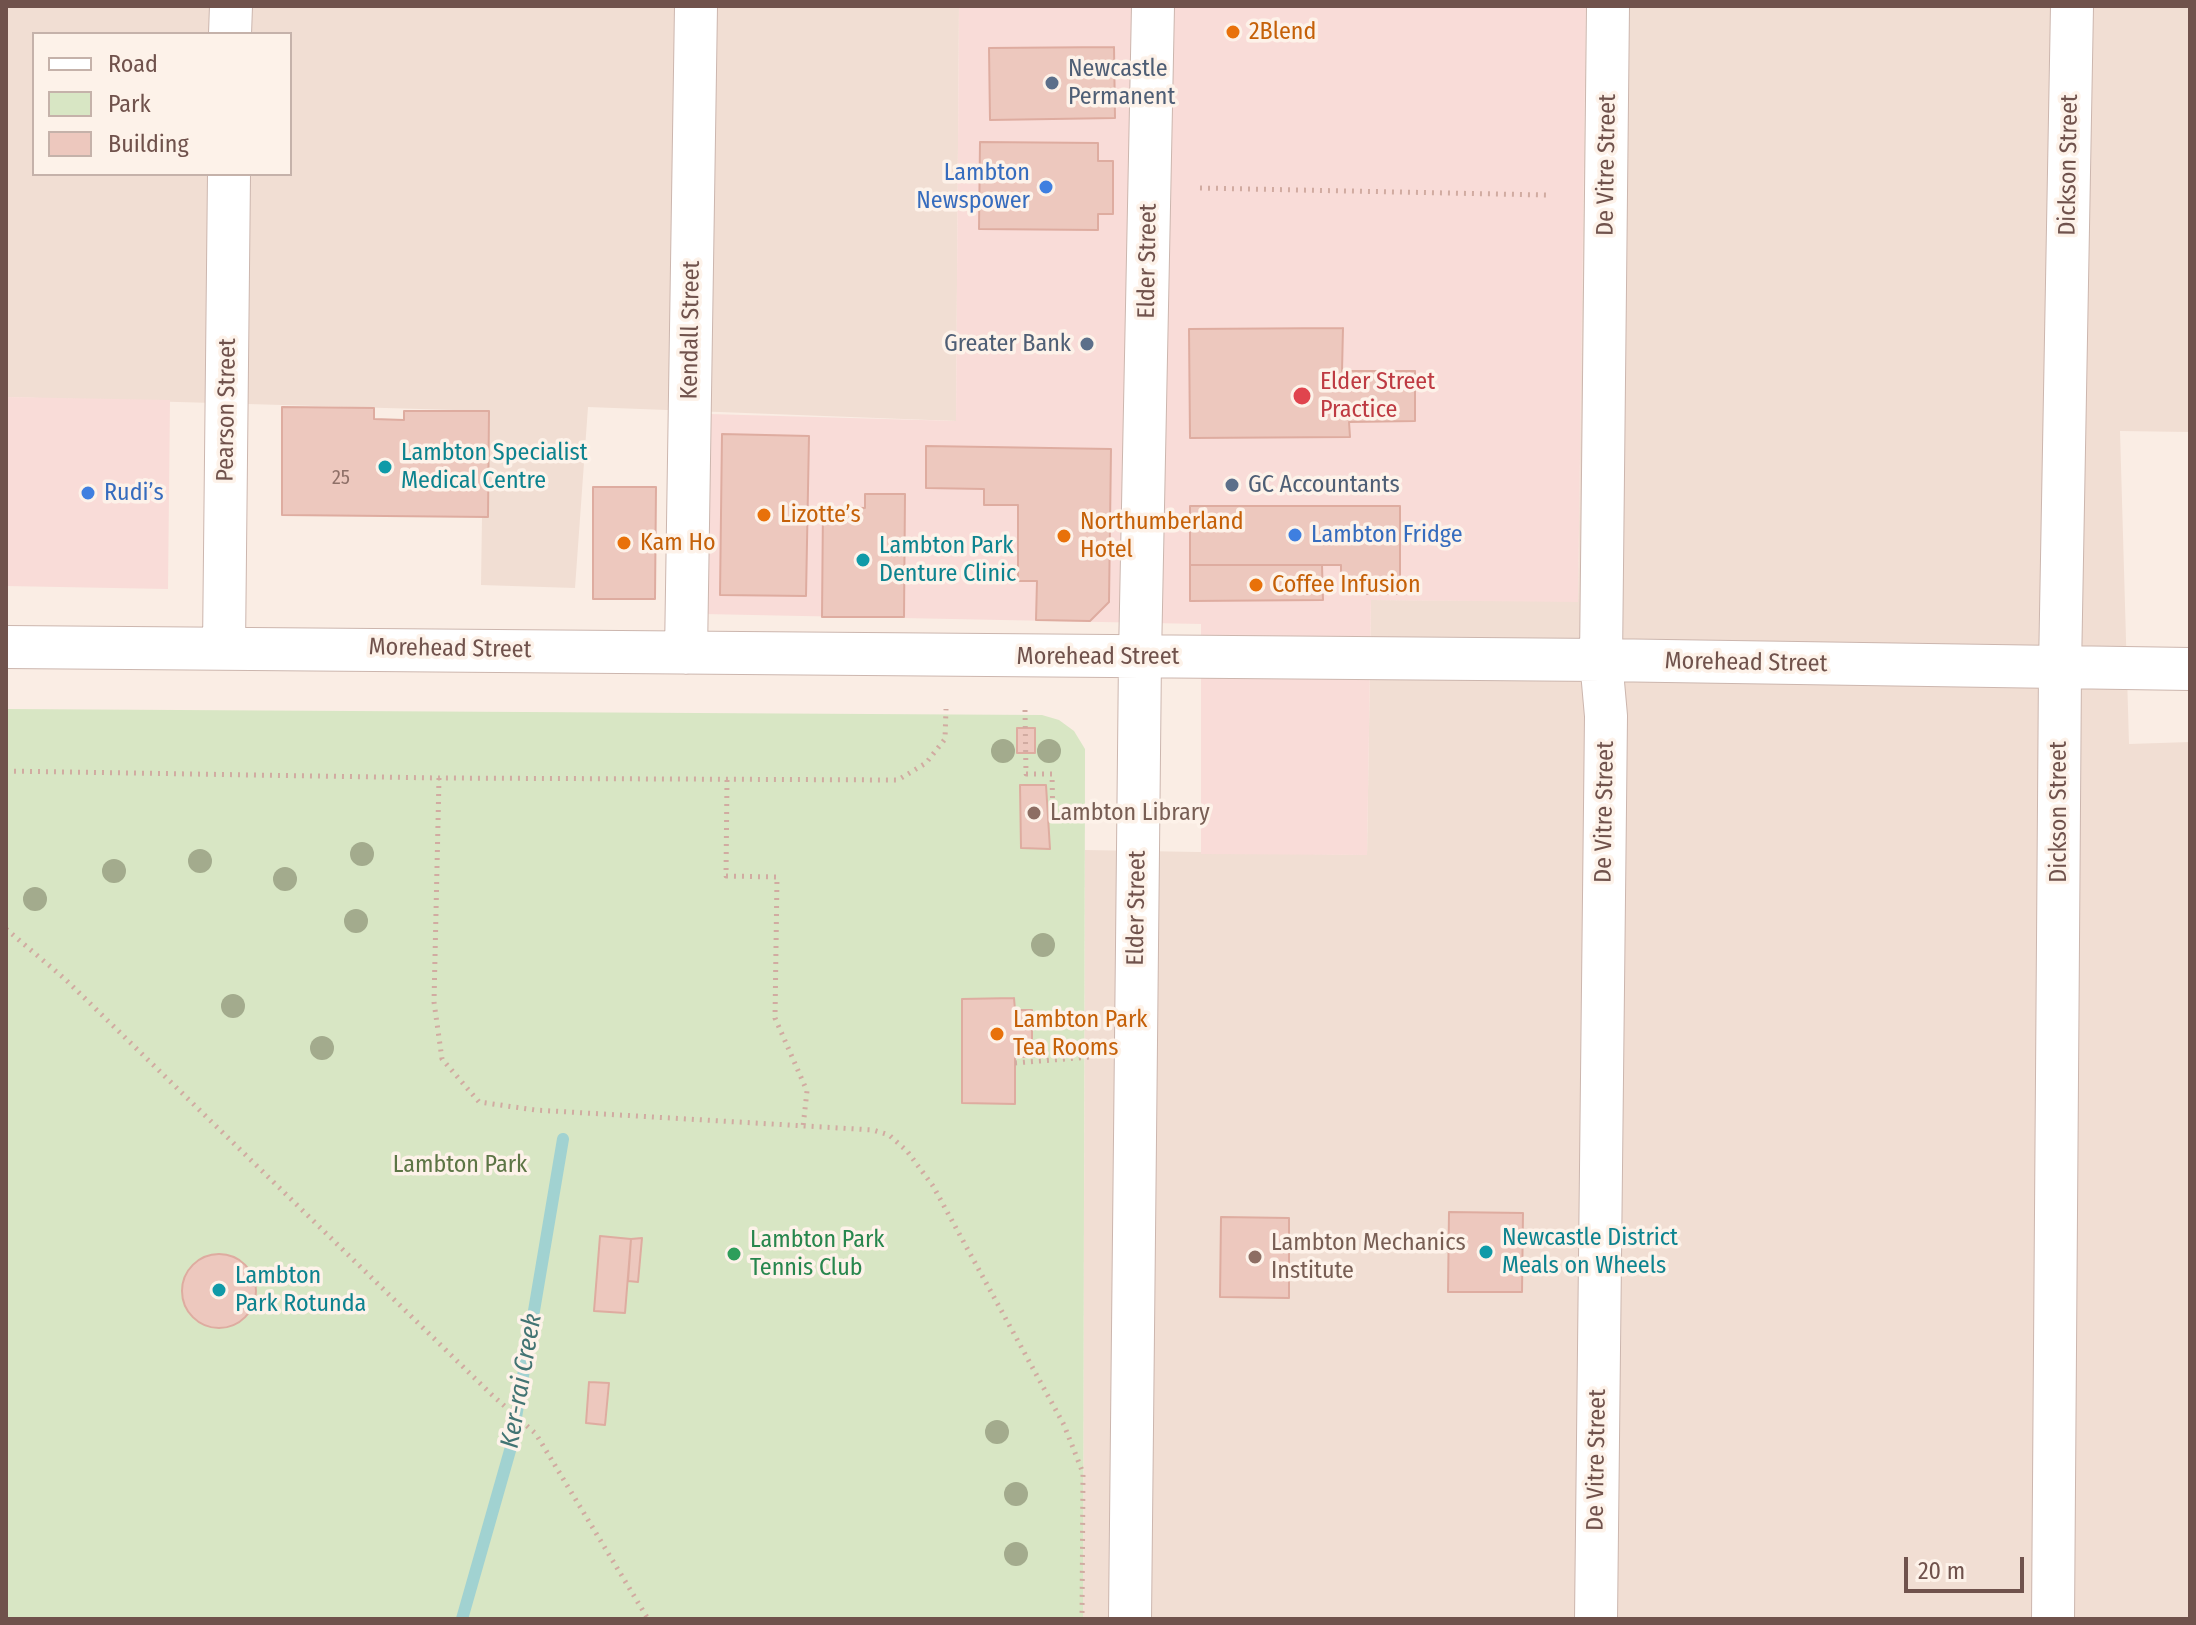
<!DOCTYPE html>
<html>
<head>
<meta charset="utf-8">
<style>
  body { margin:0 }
  #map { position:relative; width:2196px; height:1625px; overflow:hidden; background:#faede4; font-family:"Fira Sans Condensed",sans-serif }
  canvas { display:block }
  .frame { position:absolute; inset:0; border:8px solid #70524c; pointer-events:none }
  .legend { position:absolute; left:32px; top:32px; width:260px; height:144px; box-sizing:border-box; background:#fdf2e9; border:2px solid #c5b2aa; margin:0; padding:10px 14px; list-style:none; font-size:24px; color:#70524c }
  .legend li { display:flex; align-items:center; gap:16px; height:40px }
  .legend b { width:40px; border:2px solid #c5b2aa }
  .scale { position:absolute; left:1904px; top:1557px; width:120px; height:36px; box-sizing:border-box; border:4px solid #70524c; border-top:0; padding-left:10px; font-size:24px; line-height:28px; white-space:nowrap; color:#70524c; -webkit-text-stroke:6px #fdf2e9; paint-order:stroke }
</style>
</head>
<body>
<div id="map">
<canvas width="2196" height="1625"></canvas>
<div class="frame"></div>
<ul class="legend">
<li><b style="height:10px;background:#fff"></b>Road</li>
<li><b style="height:22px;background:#d8e6c4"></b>Park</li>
<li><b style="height:22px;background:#edc8be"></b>Building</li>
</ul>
<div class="scale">20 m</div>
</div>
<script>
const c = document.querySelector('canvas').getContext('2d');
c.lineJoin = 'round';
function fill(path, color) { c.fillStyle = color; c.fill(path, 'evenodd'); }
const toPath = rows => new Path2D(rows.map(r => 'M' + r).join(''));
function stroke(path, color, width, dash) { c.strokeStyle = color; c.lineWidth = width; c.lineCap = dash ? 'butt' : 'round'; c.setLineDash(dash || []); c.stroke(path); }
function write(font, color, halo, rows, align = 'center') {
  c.font = font + ' "Fira Sans Condensed",sans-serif'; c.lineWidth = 7; c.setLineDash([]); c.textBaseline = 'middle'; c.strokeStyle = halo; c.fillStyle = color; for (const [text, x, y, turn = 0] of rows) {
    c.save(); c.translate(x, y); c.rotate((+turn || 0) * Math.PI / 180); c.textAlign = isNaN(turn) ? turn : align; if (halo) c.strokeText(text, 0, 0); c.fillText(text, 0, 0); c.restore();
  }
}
const residential = toPath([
  [6,6,959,6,956,421,588,407,575,588,481,585,482,517,488,517,489,411,6,397],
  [34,34,290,34,290,174,34,174],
  [1586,6,2190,6,2190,432,2120,431,2129,744,2190,742,2190,1619,1083,1619,1085,850,1367,855,1371,600,1578,601]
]);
const commercial = toPath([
  [959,6,1586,6,1578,602,1371,600,1367,855,1201,854,1201,624,703,614,709,414,956,421],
  [6,397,170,400,168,589,6,586]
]);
const green = toPath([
  [6,709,1042,715,1059,720,1074,731,1085,749,1085,767,1083,1619,6,1619]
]);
const stream = toPath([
  [462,1619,511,1447,563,1139]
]);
const building = toPath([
  [1114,47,1115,118,990,120,989,48,1114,47],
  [980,142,1098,143,1098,161,1113,161,1113,214,1098,214,1098,230,979,229,980,142],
  [1343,328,1342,371,1415,371,1415,421,1349,422,1350,437,1190,438,1189,329,1343,328],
  [282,407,374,408,374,419,404,420,404,411,489,411,488,517,282,515,282,407],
  [722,434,809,436,806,596,720,595,722,434],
  [926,446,1111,449,1109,602,1090,621,1036,620,1037,581,1018,581,1018,505,984,505,984,489,926,488,926,446],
  [593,487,656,487,655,599,593,599,593,487],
  [865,494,905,494,904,617,822,617,823,507,865,508,865,494],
  [1190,506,1400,506,1400,594,1341,594,1341,565,1190,565,1190,506],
  [1190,565,1322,565,1323,600,1190,601,1190,565],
  [1017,728,1035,728,1035,753,1017,753,1017,728],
  [1020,785,1046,785,1050,849,1021,848,1020,785],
  [1014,998,1015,1010,1032,1010,1032,1057,1015,1057,1015,1104,962,1103,962,999,1014,998],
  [1449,1212,1523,1213,1522,1292,1448,1292,1449,1212],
  [1221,1217,1289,1218,1289,1298,1220,1297,1221,1217],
  [600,1236,631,1239,625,1313,594,1311,600,1236],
  [642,1238,638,1282,628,1281,631,1239,642,1238],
  '182 1291a37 37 0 1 1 74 0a37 37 0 1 1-74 0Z',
  [589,1382,609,1383,605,1425,586,1423,589,1382]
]);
const path = toPath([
  [1200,188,1546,195],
  [1025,710,1026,774,1052,774,1053,823],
  [6,771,439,778,898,780,926,763,945,739,946,709],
  [439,778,434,1002,442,1059,479,1102,535,1110,873,1130,889,1135,907,1151,933,1186,1064,1425,1083,1473,1082,1619],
  [727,780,726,876,777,877,775,1018,807,1091,803,1127],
  [6,929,65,979,491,1394,536,1434,648,1619],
  [1015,1063,1090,1057]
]);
const minor = toPath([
  [230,34,231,6],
  [6,647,1601,660,2190,669],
  [224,647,229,174],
  [686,653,696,6],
  [1130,1619,1140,657,1153,6],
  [1596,1619,1606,716,1601,660,1608,6],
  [2053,1619,2060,669,2072,6]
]);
const trees = [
  [1003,751],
  [1049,751],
  [362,854],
  [200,861],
  [114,871],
  [285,879],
  [35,899],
  [356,921],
  [1043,945],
  [233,1006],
  [322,1048],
  [997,1432],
  [1016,1494],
  [1016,1554]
];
const markers = [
  [1233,32,8,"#e8710a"],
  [1052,83,8,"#5c6f8a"],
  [1046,187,8,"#3f7fe0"],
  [1087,344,8,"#5c6f8a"],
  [1302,396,10,"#e0444e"],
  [385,467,8,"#0f9aa8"],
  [1232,485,8,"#5c6f8a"],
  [88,493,8,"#3f7fe0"],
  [764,515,8,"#e8710a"],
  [1295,535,8,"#3f7fe0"],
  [1064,536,8,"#e8710a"],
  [624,543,8,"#e8710a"],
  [863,560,8,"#0f9aa8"],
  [1256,585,8,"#e8710a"],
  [1034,813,8,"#8d6e63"],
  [997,1034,8,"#e8710a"],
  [1486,1252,8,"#0f9aa8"],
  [734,1254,8,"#2e9e5b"],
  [1255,1257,8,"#8d6e63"],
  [219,1290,8,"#0f9aa8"]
];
const numberNames = [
  ["25",341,478]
];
const foodNames = [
  ["2Blend",1249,32],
  ["Lizotte’s",780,515],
  ["Northumberland",1080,522],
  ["Hotel",1080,550],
  ["Kam Ho",640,543],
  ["Coffee Infusion",1272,585],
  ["Lambton Park",1013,1020],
  ["Tea Rooms",1013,1048]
];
const serviceNames = [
  ["Newcastle",1068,69],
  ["Permanent",1068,97],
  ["Greater Bank",1071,344,"right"],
  ["GC Accountants",1248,485]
];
const streetNames = [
  ["De Vitre Street",1607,165,-89],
  ["Dickson Street",2069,165,-89],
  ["Elder Street",1148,261,-89],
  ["Kendall Street",691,330,-89],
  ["Pearson Street",227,410,-89],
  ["Morehead Street",450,649,1],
  ["Morehead Street",1098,657],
  ["Morehead Street",1746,663,1],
  ["De Vitre Street",1605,812,-89],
  ["Dickson Street",2059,812,-90],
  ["Elder Street",1137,908,-89],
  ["De Vitre Street",1597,1460,-89]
];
const shopNames = [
  ["Lambton",1030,173,"right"],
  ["Newspower",1030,201,"right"],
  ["Rudi’s",104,493],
  ["Lambton Fridge",1311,535]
];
const healthNames = [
  ["Elder Street",1320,382],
  ["Practice",1320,410]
];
const cultureNames = [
  ["Lambton Specialist",401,453],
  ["Medical Centre",401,481],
  ["Lambton Park",879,546],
  ["Denture Clinic",879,574],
  ["Newcastle District",1502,1238],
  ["Meals on Wheels",1502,1266],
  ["Lambton",235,1276],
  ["Park Rotunda",235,1304]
];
const educationNames = [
  ["Lambton Library",1050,813],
  ["Lambton Mechanics",1271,1243],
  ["Institute",1271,1271]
];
const parkNames = [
  ["Lambton Park",460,1165]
];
const leisureNames = [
  ["Lambton Park",750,1240],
  ["Tennis Club",750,1268]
];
const waterNames = [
  ["Ker-rai Creek",522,1381,-80]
];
fill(residential, '#f1ded3');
fill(commercial, '#f9dcd8');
fill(green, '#d8e6c4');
stroke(stream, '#a1d2d1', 12);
fill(building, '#edc8be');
stroke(building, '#deaca0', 2);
stroke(minor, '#ccb6ae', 44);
stroke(path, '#d1aba1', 5, [2, 6]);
stroke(minor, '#fff', 42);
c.fillStyle = '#a3ab8d';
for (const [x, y] of trees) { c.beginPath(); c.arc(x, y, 12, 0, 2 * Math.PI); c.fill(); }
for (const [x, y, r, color] of markers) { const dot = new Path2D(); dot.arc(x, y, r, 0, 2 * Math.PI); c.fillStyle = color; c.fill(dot); stroke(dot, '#fdf2e9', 3); }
write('20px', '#8f7068', null, numberNames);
write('24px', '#c56008', '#fdf2e9', foodNames, 'left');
write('24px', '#4e5e75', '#fdf2e9', serviceNames, 'left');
write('24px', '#70524c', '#fdf2e9', streetNames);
write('24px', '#366cbe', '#fdf2e9', shopNames, 'left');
write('24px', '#be3a42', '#fdf2e9', healthNames, 'left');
write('24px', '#0d838f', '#fdf2e9', cultureNames, 'left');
write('24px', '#785e54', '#fdf2e9', educationNames, 'left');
write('24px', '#5c7545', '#fdf2e9', parkNames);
write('24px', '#27864d', '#fdf2e9', leisureNames, 'left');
write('italic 26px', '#427473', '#fdf2e9', waterNames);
</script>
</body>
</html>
